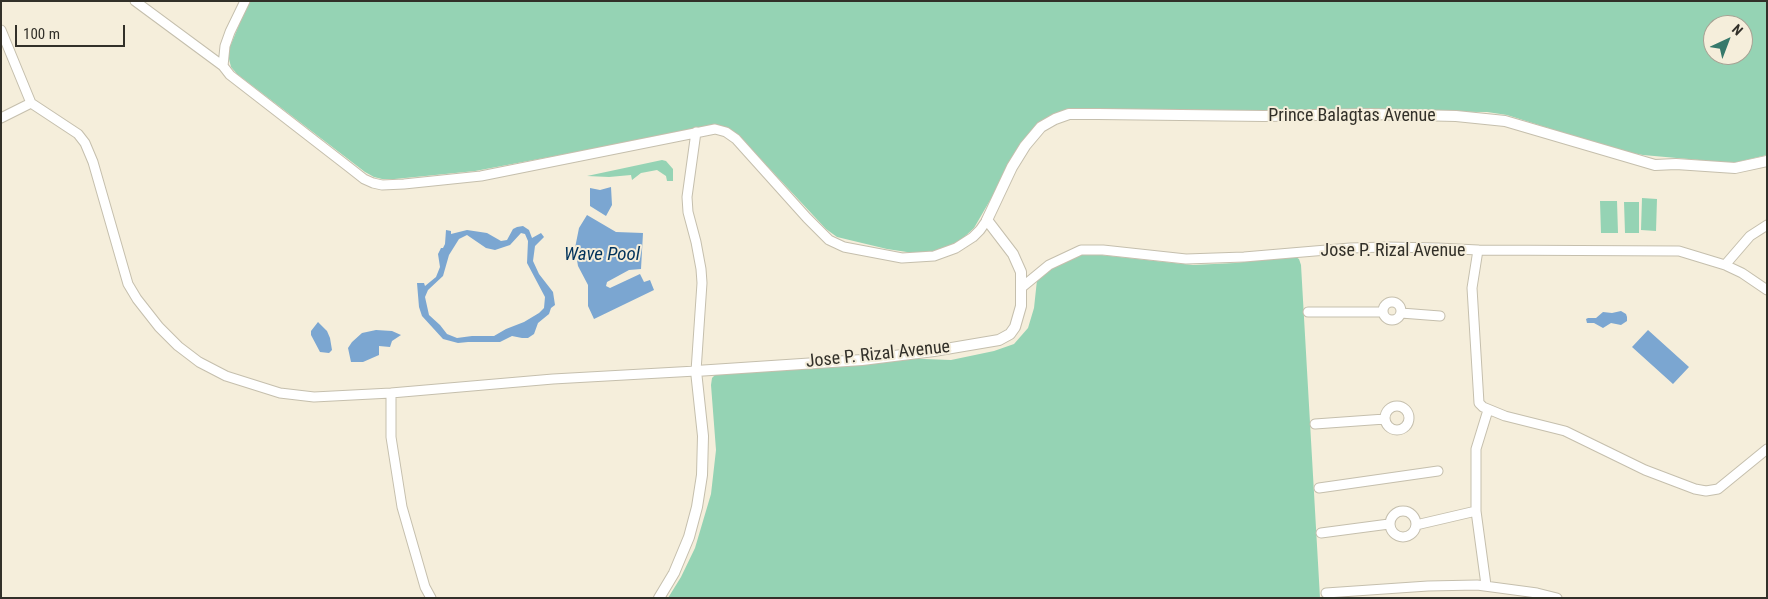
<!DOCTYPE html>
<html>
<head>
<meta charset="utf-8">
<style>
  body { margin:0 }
  #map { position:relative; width:1768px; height:599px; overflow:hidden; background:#f5eedb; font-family:"Roboto Condensed",sans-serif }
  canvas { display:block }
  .frame { position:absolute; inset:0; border:2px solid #323029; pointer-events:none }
  .north { position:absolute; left:1703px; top:15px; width:50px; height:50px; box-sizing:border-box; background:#f5eedb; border:1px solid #a7a294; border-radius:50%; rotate:43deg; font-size:14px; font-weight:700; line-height:20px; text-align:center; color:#323029 }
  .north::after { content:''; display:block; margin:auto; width:18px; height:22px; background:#36796b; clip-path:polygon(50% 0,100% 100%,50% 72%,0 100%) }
  .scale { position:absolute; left:15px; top:25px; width:110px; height:22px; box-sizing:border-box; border:2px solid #323029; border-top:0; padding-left:6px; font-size:15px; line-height:18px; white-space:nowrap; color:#323029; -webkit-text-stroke:4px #f5eedb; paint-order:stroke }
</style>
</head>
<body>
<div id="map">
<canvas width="1768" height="599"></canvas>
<div class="frame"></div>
<div class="north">N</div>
<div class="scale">100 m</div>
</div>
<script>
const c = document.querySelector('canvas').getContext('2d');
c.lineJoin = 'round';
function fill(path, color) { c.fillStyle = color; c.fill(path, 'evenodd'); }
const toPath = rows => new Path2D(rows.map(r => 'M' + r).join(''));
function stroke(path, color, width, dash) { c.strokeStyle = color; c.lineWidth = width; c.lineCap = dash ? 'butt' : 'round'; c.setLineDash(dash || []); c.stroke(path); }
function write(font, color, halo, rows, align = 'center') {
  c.font = font + ' "Roboto Condensed",sans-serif'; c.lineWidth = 4; c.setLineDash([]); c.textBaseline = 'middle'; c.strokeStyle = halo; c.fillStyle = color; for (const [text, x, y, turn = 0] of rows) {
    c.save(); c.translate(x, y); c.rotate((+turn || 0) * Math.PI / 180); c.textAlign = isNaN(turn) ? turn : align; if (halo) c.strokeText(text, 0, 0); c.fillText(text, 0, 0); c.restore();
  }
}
const green = toPath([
  [249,1,1767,1,1767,155,1733,163,1643,155,1621,151,1507,115,1487,112,1079,109,1026,138,974,228,961,240,942,249,920,254,887,249,837,237,826,229,742,139,704,128,475,171,395,179,382,179,374,177,365,172,237,74,231,67,229,59,229,49],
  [1713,25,1743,25,1743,55,1713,55],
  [662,160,666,161,673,169,673,181,667,181,666,176,657,170,641,173,632,180,631,175,609,177,587,176],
  [1642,198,1657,199,1656,231,1641,230],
  [1600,201,1617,201,1618,233,1601,233],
  [1624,202,1639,202,1639,233,1625,233],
  [1083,253,1193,265,1235,263,1294,256,1299,259,1301,265,1320,598,668,598,681,577,695,548,711,494,716,450,711,385,712,378,716,374,897,358,951,360,994,351,1014,344,1028,328,1034,308,1037,280,1049,269]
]);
const water = toPath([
  [611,187,612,205,606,216,590,206,590,188,600,190],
  [587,215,616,232,643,233,641,269,629,270,607,282,606,286,610,288,640,274,644,282,650,280,654,290,594,319,588,306,588,285,578,266,575,248,579,228],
  [523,226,529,230,532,238,541,233,544,237,535,246,533,261,539,274,553,292,555,305,551,308,549,314,538,323,534,334,528,338,522,338,512,336,500,342,468,342,458,343,443,339,422,316,419,307,417,283,424,283,425,286,436,277,440,267,438,254,441,248,443,248,445,244,446,230,451,231,451,234,467,230,487,233,501,241,507,240,513,229,517,227],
  [521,233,525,234,528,241,527,263,545,297,544,308,539,313,524,322,506,329,494,336,472,336,457,338,447,334,440,325,429,315,425,297,428,290,443,276,449,255,459,239,467,235,486,248,495,250,510,245],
  [1621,311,1626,314,1627,317,1627,321,1621,325,1611,323,1603,328,1594,323,1587,323,1586,319,1588,318,1596,318,1603,312,1612,313],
  [318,322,327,331,330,338,332,350,329,353,320,352,311,335,311,331],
  [376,330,392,331,401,335,392,341,390,347,379,346,379,355,363,362,351,362,348,348,352,342,362,333],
  [1648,330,1689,367,1673,384,1632,347]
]);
const minor = toPath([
  [135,1,223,66],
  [245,1,230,32,225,46,223,66,230,75,350,168,364,179,373,183,382,185,404,184,481,176,715,129,726,132,736,139,807,218,829,240,844,247,902,258,934,256,956,248,973,237,980,230,987,220],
  [1,30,31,103,78,134,85,143,93,162,128,284,137,299,159,327,178,346,199,362,226,376,280,393,314,397,391,393,553,379,696,371,702,283,701,269,696,242,688,212,687,197,696,132],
  [1,118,31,103],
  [1478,250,1472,288,1479,403,1483,407,1505,416,1565,431,1645,470,1695,489,1706,491,1718,489,1767,449],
  [1725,265,1750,236,1767,225],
  [1021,288,1049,265,1081,250,1103,250,1186,259,1244,257,1350,248,1387,247,1438,248,1478,250,1679,251,1725,265,1742,273,1767,290],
  '1383 311a9 9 0 1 1 18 0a9 9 0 1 1-18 0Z',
  [1308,312,1383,312],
  [1401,313,1440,316],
  [391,393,391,437,402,507,425,587,431,598],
  '1385 418a12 12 0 1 1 24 0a12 12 0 1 1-24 0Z',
  [1315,424,1385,419],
  [1319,488,1438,471],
  '1390 524a13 13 0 1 1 26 0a13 13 0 1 1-26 0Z',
  [1416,525,1476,511],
  [1321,533,1389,524],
  [1486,585,1476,511,1476,449,1488,410],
  [1326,593,1428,586,1477,585,1537,593,1557,598]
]);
const major = toPath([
  [659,598,674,573,689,537,697,507,702,475,703,436,696,371,862,360,934,351,999,340,1010,334,1015,327,1021,306,1021,272,1013,254,987,220,1012,167,1025,146,1041,127,1055,119,1069,114,1098,114,1264,116,1369,114,1456,116,1505,121,1655,165,1676,164,1735,168,1767,161]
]);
const streetNames = [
  ["Prince Balagtas Avenue",1352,116],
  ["Jose P. Rizal Avenue",1393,251],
  ["Jose P. Rizal Avenue",878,355,-6]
];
const waterNames = [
  ["Wave Pool",602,255]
];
fill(green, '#95d3b4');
fill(water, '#7ba6d1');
stroke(minor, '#c5bfad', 11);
stroke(major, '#c5bfad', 12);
stroke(minor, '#fff', 9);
stroke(major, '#fff', 10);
write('18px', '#323029', '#f5eedb', streetNames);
write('italic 19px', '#00325a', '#f5eedb', waterNames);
</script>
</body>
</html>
